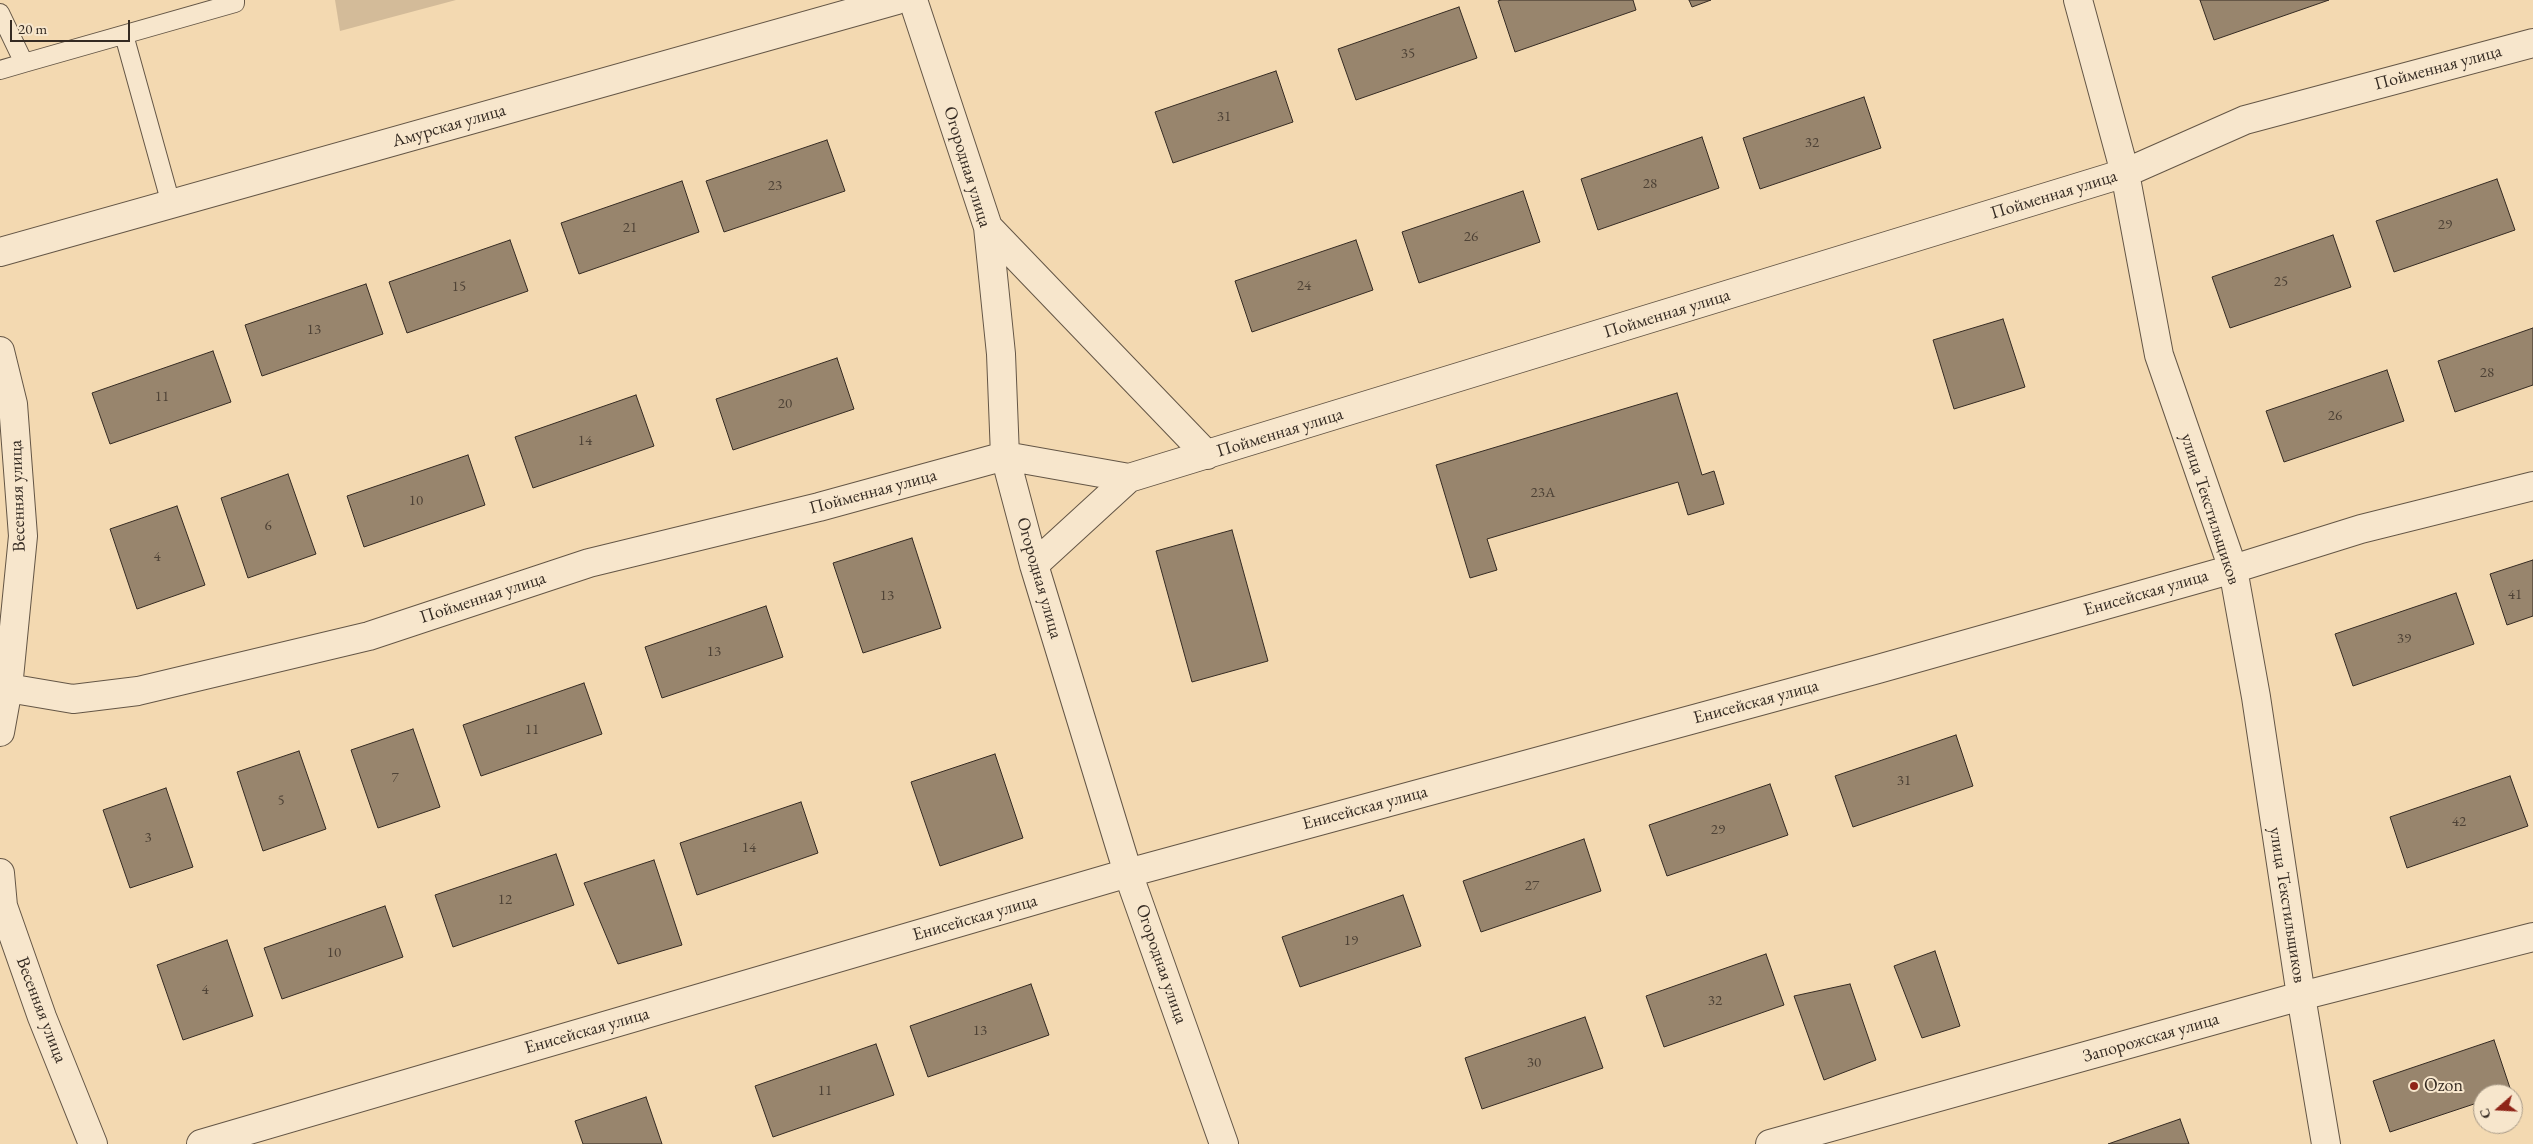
<!DOCTYPE html>
<html>
<head>
<meta charset="utf-8">
<style>
  body { margin:0 }
  #map { position:relative; width:2533px; height:1144px; overflow:hidden; background:#f3d9b1; font-family:"EB Garamond",serif }
  canvas { display:block }
  .north { position:absolute; left:2473px; top:1084px; width:50px; height:50px; box-sizing:border-box; background:#f7e6cc; border:1px solid #a99b88; border-radius:50%; rotate:251deg; font-size:14px; font-weight:700; line-height:20px; text-align:center; color:#352b23 }
  .north::after { content:''; display:block; margin:auto; width:18px; height:22px; background:#8f2418; clip-path:polygon(50% 0,100% 100%,50% 72%,0 100%) }
  .scale { position:absolute; left:10px; top:20px; width:120px; height:22px; box-sizing:border-box; border:2px solid #352b23; border-top:0; padding-left:6px; font-size:15px; line-height:18px; white-space:nowrap; color:#352b23; -webkit-text-stroke:4px #f7e6cc; paint-order:stroke }
</style>
</head>
<body>
<div id="map">
<canvas width="2533" height="1144"></canvas>
<div class="north">С</div>
<div class="scale">20 m</div>
</div>
<script>
const c = document.querySelector('canvas').getContext('2d');
c.lineJoin = 'round';
function fill(path, color) { c.fillStyle = color; c.fill(path, 'evenodd'); }
const toPath = rows => new Path2D(rows.map(r => 'M' + r).join(''));
function stroke(path, color, width, dash) { c.strokeStyle = color; c.lineWidth = width; c.lineCap = dash ? 'butt' : 'round'; c.setLineDash(dash || []); c.stroke(path); }
function write(font, color, halo, rows, align = 'center') {
  c.font = font + ' "EB Garamond",serif'; c.lineWidth = 4; c.setLineDash([]); c.textBaseline = 'middle'; c.strokeStyle = halo; c.fillStyle = color; for (const [text, x, y, turn = 0] of rows) {
    c.save(); c.translate(x, y); c.rotate((+turn || 0) * Math.PI / 180); c.textAlign = isNaN(turn) ? turn : align; if (halo) c.strokeText(text, 0, 0); c.fillText(text, 0, 0); c.restore();
  }
}
const green = toPath([
  [335,0,456,0,340,31]
]);
const building = toPath([
  [1501,0,1633,0,1636,10,1515,52,1498,1,1501,0],
  [1689,0,1711,0,1692,7,1689,0],
  [2200,0,2329,0,2214,40,2200,0],
  [1459,7,1477,58,1356,100,1338,49,1459,7],
  [1276,71,1293,122,1173,163,1155,112,1276,71],
  [1864,97,1881,148,1760,189,1743,138,1864,97],
  [1702,137,1719,188,1598,230,1581,179,1702,137],
  [827,140,845,191,724,232,706,181,827,140],
  [2497,179,2515,230,2394,272,2376,221,2497,179],
  [682,181,699,232,579,274,561,223,682,181],
  [1523,191,1540,242,1419,283,1402,232,1523,191],
  [2333,235,2351,287,2230,328,2212,277,2333,235],
  [510,240,528,291,407,333,389,282,510,240],
  [1356,240,1373,290,1252,332,1235,281,1356,240],
  [366,284,383,334,262,376,245,325,366,284],
  [2003,319,2025,387,1954,409,1933,340,2003,319],
  [2533,328,2533,385,2455,412,2438,361,2533,328],
  [213,351,231,402,110,444,92,393,213,351],
  [837,358,854,409,733,450,716,399,837,358],
  [2387,370,2404,421,2284,462,2266,411,2387,370],
  [1677,393,1702,475,1714,471,1724,504,1688,515,1678,482,1487,539,1497,570,1470,578,1436,465,1677,393],
  [636,395,654,446,533,488,515,437,636,395],
  [468,455,485,505,364,547,347,496,468,455],
  [288,474,316,554,248,578,221,498,288,474],
  [177,506,205,585,137,609,110,529,177,506],
  [1232,530,1268,661,1192,682,1156,551,1232,530],
  [912,538,941,628,863,653,833,563,912,538],
  [2533,560,2533,616,2507,625,2490,574,2533,560],
  [2456,593,2474,644,2353,686,2335,634,2456,593],
  [766,606,783,657,662,698,645,647,766,606],
  [584,683,602,734,481,776,463,725,584,683],
  [413,729,440,807,378,828,351,750,413,729],
  [1956,735,1973,786,1853,827,1835,776,1956,735],
  [299,751,326,829,263,851,237,772,299,751],
  [995,754,1023,838,940,866,911,782,995,754],
  [2510,776,2528,826,2407,868,2390,817,2510,776],
  [1770,784,1788,835,1667,876,1649,825,1770,784],
  [166,788,193,867,130,888,103,810,166,788],
  [801,802,818,853,697,895,680,843,801,802],
  [1584,839,1601,891,1481,932,1463,881,1584,839],
  [556,854,574,905,453,947,435,895,556,854],
  [654,860,682,945,618,964,584,883,654,860],
  [1403,895,1421,946,1300,987,1282,937,1403,895],
  [385,906,403,957,282,999,264,948,385,906],
  [227,940,253,1016,183,1040,157,965,227,940],
  [1935,951,1960,1026,1922,1038,1894,966,1935,951],
  [1766,954,1784,1005,1664,1047,1646,996,1766,954],
  [1031,984,1049,1035,928,1077,910,1026,1031,984],
  [1850,984,1876,1060,1824,1080,1794,996,1850,984],
  [1585,1017,1603,1068,1482,1109,1465,1058,1585,1017],
  [2494,1040,2511,1091,2502,1094,2483,1094,2483,1101,2390,1132,2373,1081,2494,1040],
  [876,1044,894,1095,773,1137,755,1086,876,1044],
  [646,1097,662,1144,583,1144,575,1121,646,1097],
  [2180,1119,2189,1144,2108,1144,2180,1119]
]);
const service = toPath([
  [0,13,24,63,235,3,235,0],
  [124,35,171,204],
  [0,70,24,63]
]);
const minor = toPath([
  [913,0,988,227,1001,354,1005,456,1034,565,1128,873,1224,1144],
  [2078,0,2125,173,2159,355,2233,569,2256,697,2301,996,2326,1144],
  [988,227,1207,455],
  [0,351,13,404,23,536,8,688,0,732],
  [1034,565,1129,478],
  [8,688,73,699,138,691,369,636,589,563,819,507,1005,456,1129,478,2125,173,2245,120,2533,43],
  [0,873,3,906,42,1017,93,1144],
  [201,1144,1128,873,1878,669,2233,569,2361,529,2533,486],
  [1770,1144,2301,996,2533,937]
]);
const tertiary = toPath([
  [0,252,897,0]
]);
const markers = [
  [2414,1086,5,"#8f2418"]
];
const numberNames = [
  ["35",1408,54],
  ["31",1224,117],
  ["32",1812,143],
  ["28",1650,184],
  ["23",775,186],
  ["29",2445,225],
  ["21",630,228],
  ["26",1471,237],
  ["25",2281,282],
  ["24",1304,286],
  ["15",459,287],
  ["13",314,330],
  ["28",2487,373],
  ["11",162,397],
  ["20",785,404],
  ["26",2335,416],
  ["14",585,441],
  ["23А",1543,493],
  ["10",416,501],
  ["6",268,526],
  ["4",157,557],
  ["41",2515,595],
  ["13",887,596],
  ["39",2404,639],
  ["13",714,652],
  ["11",532,730],
  ["7",395,778],
  ["31",1904,781],
  ["5",281,801],
  ["42",2459,822],
  ["29",1718,830],
  ["3",148,838],
  ["14",749,848],
  ["27",1532,886],
  ["12",505,900],
  ["19",1351,941],
  ["10",334,953],
  ["4",205,990],
  ["32",1715,1001],
  ["13",980,1031],
  ["30",1534,1063],
  ["11",825,1091]
];
const streetNames = [
  ["Пойменная улица",2438,68,-15],
  ["Амурская улица",449,126,-16],
  ["Огородная улица",967,167,73],
  ["Пойменная улица",2054,195,-17],
  ["Пойменная улица",1667,314,-17],
  ["Пойменная улица",1280,433,-17],
  ["Пойменная улица",873,492,-15],
  ["Весенняя улица",18,496,-92],
  ["улица Текстильщиков",2210,509,72],
  ["Огородная улица",1039,578,74],
  ["Енисейская улица",2146,593,-16],
  ["Пойменная улица",483,598,-18],
  ["Енисейская улица",1756,702,-15],
  ["Енисейская улица",1365,808,-15],
  ["улица Текстильщиков",2287,905,81],
  ["Енисейская улица",975,918,-16],
  ["Огородная улица",1161,964,71],
  ["Весенняя улица",41,1010,69],
  ["Енисейская улица",587,1031,-16],
  ["Запорожская улица",2151,1038,-16]
];
const poiNames = [
  ["Ozon",2424,1086]
];
fill(green, '#d3bb99');
fill(building, '#98856d');
stroke(building, '#352b23', 1);
stroke(service, '#645646', 20);
stroke(minor, '#645646', 30);
stroke(tertiary, '#645646', 30);
stroke(service, '#f7e6cc', 18);
stroke(minor, '#f7e6cc', 28);
stroke(tertiary, '#f7e6cc', 28);
for (const [x, y, r, color] of markers) { const dot = new Path2D(); dot.arc(x, y, r, 0, 2 * Math.PI); c.fillStyle = color; c.fill(dot); stroke(dot, '#f7e6cc', 2); }
write('15px', '#4e4236', null, numberNames);
write('18px', '#352b23', '#f7e6cc', streetNames);
write('18px', '#352b23', '#f7e6cc', poiNames, 'left');
</script>
</body>
</html>
